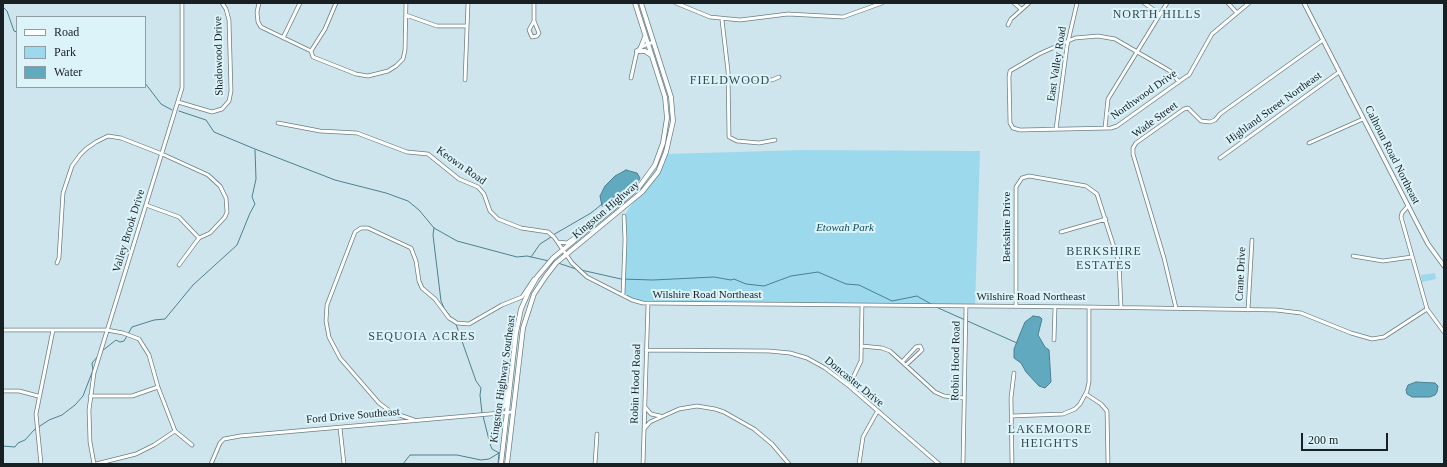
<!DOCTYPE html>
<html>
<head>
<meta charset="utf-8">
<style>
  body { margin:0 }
  #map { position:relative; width:1447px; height:467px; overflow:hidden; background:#cfe5ed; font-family:"Times New Roman",serif }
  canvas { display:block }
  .frame { position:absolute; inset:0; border:4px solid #182023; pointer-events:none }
  .legend { position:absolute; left:16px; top:16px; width:130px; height:72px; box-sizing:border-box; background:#dcf3fa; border:1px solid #8e9fa4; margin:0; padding:5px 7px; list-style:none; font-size:12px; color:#182023 }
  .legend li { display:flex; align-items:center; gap:8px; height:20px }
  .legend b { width:20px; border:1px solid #8e9fa4 }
  .scale { position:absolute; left:1301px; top:433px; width:87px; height:18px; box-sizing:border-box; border:2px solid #182023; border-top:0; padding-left:5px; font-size:12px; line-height:14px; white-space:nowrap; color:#182023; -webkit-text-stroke:3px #dcf3fa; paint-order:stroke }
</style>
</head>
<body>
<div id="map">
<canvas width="1447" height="467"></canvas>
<div class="frame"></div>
<ul class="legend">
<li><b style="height:5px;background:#fff"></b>Road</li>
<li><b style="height:11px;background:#9dd9ec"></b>Park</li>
<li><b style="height:11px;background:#61a9be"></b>Water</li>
</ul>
<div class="scale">200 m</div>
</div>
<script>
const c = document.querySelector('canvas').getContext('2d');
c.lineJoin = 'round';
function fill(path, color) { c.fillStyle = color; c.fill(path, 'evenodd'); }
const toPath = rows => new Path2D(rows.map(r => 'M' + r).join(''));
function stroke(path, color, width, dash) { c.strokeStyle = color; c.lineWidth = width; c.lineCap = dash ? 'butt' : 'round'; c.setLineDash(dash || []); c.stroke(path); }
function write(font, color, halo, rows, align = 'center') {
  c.font = font + ' "Times New Roman",serif'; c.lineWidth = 4; c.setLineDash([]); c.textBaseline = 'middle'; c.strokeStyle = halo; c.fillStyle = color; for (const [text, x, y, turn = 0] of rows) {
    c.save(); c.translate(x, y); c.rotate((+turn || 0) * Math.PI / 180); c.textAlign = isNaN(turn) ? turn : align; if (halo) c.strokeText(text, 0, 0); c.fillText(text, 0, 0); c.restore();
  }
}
const green = toPath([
  [803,150,980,151,975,306,643,303,623,295,624,216,666,154],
  [1435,273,1436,279,1422,282,1421,275]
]);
const water = toPath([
  [626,170,637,173,640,178,638,182,612,208,602,206,600,196,605,186,615,176,626,170],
  [1033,316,1040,317,1042,319,1038,335,1045,347,1049,350,1051,382,1045,388,1039,386,1026,372,1021,363,1014,358,1014,349,1020,334,1025,322,1033,316],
  [1416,382,1435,383,1438,386,1437,392,1435,395,1430,397,1412,397,1407,394,1406,390,1408,385,1416,382]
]);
const stream = toPath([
  [3,7,7,11,14,31,17,32],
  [145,83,161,104,172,110],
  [179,111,206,120,214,132,255,149,335,180,386,193,408,201,419,210,434,228,457,241,517,257,527,256,549,261],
  [434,228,433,235,441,301,444,308,453,320],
  [553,235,591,213,602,204],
  [531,257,540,244,551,237],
  [558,263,576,269],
  [581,270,621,279,653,280,714,277,731,280,734,279,746,284,764,286,791,276,818,272,846,284,859,285,892,301,917,296,931,304],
  [936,307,1017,343],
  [456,324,476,381,481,388,480,395,482,413],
  [102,351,116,340,120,342,124,341,132,327,154,320,165,319,193,285,237,245,250,213,255,204,252,197,256,179,255,150],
  [483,416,490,444,492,449,499,453],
  [3,446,15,447,18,443,25,440,34,430,49,420,62,415,75,405,83,396,93,370,92,363,99,355],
  [403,464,410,455,457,455,481,460,489,459,499,453],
  [498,464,499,453]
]);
const minor = toPath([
  [259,3,257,12,258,22,261,27,311,51],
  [676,3,710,17,740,20,788,14,843,17,882,3],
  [1014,3,1021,9],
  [1144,3,1160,14],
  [1228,3,1237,13],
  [406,15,437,26,467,26],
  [722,20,728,71,729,137,737,141,759,143,775,140],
  [534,21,539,33,537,36,532,37,529,30,534,21,534,3],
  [1008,25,1011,19,1029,3],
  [283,38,300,3],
  [311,51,313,57,356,74,368,76,388,71,396,66,403,59,405,50,406,3],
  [311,51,325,29,336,3],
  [728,77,772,80,779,77],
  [631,78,637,51,641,47,653,42],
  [465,80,468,3],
  [1179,82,1170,71,1115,39,1098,36,1075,38,1039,54,1010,71,1009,77,1010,123,1013,128,1020,130,1111,128,1117,126,1187,76,1189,75,1212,34,1249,3],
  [178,102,212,112,222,109,229,101,231,91,229,20,226,9,222,3],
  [278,123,320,131,357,133,407,152,428,154,459,179,478,187,484,194,490,211,498,219,521,228,548,232,554,237,572,263,587,277,632,300,643,303,1089,307,1276,310,1301,313,1351,333,1372,339,1384,337,1427,309],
  [1105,128,1108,99,1167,3],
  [1056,129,1067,46,1077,3],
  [1309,143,1363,119],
  [1220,158,1339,72],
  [146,205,179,217,199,238],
  [1408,206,1402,213,1401,217,1427,309,1444,332],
  [1061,232,1106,219],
  [558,242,567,243,581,233],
  [1353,256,1383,261,1412,257],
  [57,263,59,258,63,193,72,166,80,155,86,149,96,142,108,136,121,138,162,154,208,175,220,186,226,198,227,212,225,217,210,233,199,238,179,265],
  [623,295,625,240,624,216],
  [1016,306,1016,187,1022,178,1029,176,1086,186,1097,194,1119,263,1121,307],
  [1176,308,1164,258,1133,154,1133,148,1136,143,1184,109,1188,108,1201,121,1210,122,1215,120,1220,114,1323,40],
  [1248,310,1252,240],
  [3,330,107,330,123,333,139,339,149,355,158,387,175,431,192,445],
  [1054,340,1055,307],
  [862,346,882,348,890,351,935,392,944,396,964,398],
  [646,350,769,351,790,353,807,358,825,368,849,386,939,464],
  [902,362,916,347,920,346,922,350,920,352,906,365],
  [849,386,861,361,862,305],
  [3,391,19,391,38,396],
  [1086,394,1101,404,1107,411,1108,464],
  [90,396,132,396,158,387],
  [645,407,651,414,660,416],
  [498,412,505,406,509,385],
  [1012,416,1063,414,1075,409,1080,404,1087,391,1089,382,1089,307],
  [414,420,391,412,379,403,340,358,329,337,326,321,327,305,355,232,361,228,368,228,411,248,416,261,419,281,422,288,435,299,449,318,457,323,469,324,502,305,522,297,534,279],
  [340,428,344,464],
  [644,429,650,422,679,409,697,406,715,409,724,412,754,429,772,444,789,464],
  [41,464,36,414,53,330],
  [94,464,90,442,89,410,94,373,182,88,182,3],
  [96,464,136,454,154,445,175,431],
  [211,464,220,443,224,439,240,436,512,412],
  [595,464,597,434],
  [643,464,648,304],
  [859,464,863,437,877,412],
  [963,464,966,306],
  [1012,464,1011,398,1014,373]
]);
const tertiary = toPath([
  [1304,3,1417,223,1428,244,1444,266]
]);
const secondary = toPath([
  [641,47,645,37],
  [637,51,645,51,651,55],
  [501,464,516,333,521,309,529,291,537,277,553,258,639,187,655,165,663,143,667,118,665,97,635,3],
  [507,464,523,328,534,294,546,276,556,263,642,192,658,172,666,152,673,121,671,97,641,3]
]);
const streetNames = [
  ["Shadowood Drive",219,56,-91],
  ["East Valley Road",1057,64,-81],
  ["Northwood Drive",1144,95,-35],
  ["Highland Street Northeast",1274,108,-36],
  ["Wade Street",1155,120,-36],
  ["Calhoun Road Northeast",1392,155,63],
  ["Keown Road",461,166,35],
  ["Kingston Highway",606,210,-40],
  ["Berkshire Drive",1007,227,-90],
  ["Valley Brook Drive",129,231,-73],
  ["Crane Drive",1241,274,-87],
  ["Wilshire Road Northeast",707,295],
  ["Wilshire Road Northeast",1031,297],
  ["Robin Hood Road",956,361,-89],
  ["Kingston Highway Southeast",503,379,-82],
  ["Doncaster Drive",854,382,39],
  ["Robin Hood Road",636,384,-88],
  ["Ford Drive Southeast",353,416,-5]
];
const parkNames = [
  ["Etowah Park",845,228]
];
const neighbourhoodNames = [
  ["NORTH HILLS",1157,15],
  ["FIELDWOOD",730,81],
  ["BERKSHIRE",1104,252],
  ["ESTATES",1104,266],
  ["SEQUOIA ACRES",422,337],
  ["LAKEMOORE",1050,430],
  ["HEIGHTS",1050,444]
];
fill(green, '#9dd9ec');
fill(water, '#61a9be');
stroke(water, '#4b8090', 1);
stroke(stream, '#4b8090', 1);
stroke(minor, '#6a7f85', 4.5);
stroke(tertiary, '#6a7f85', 5);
stroke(secondary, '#6a7f85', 5.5);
stroke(minor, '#fff', 3);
stroke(tertiary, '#fff', 3.5);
stroke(secondary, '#fff', 4);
write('11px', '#182023', '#dcf3fa', streetNames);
write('italic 11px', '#0c4c5c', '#dcf3fa', parkNames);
c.letterSpacing = '1px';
write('12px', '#36494f', '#dcf3fa', neighbourhoodNames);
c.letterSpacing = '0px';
</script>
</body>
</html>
